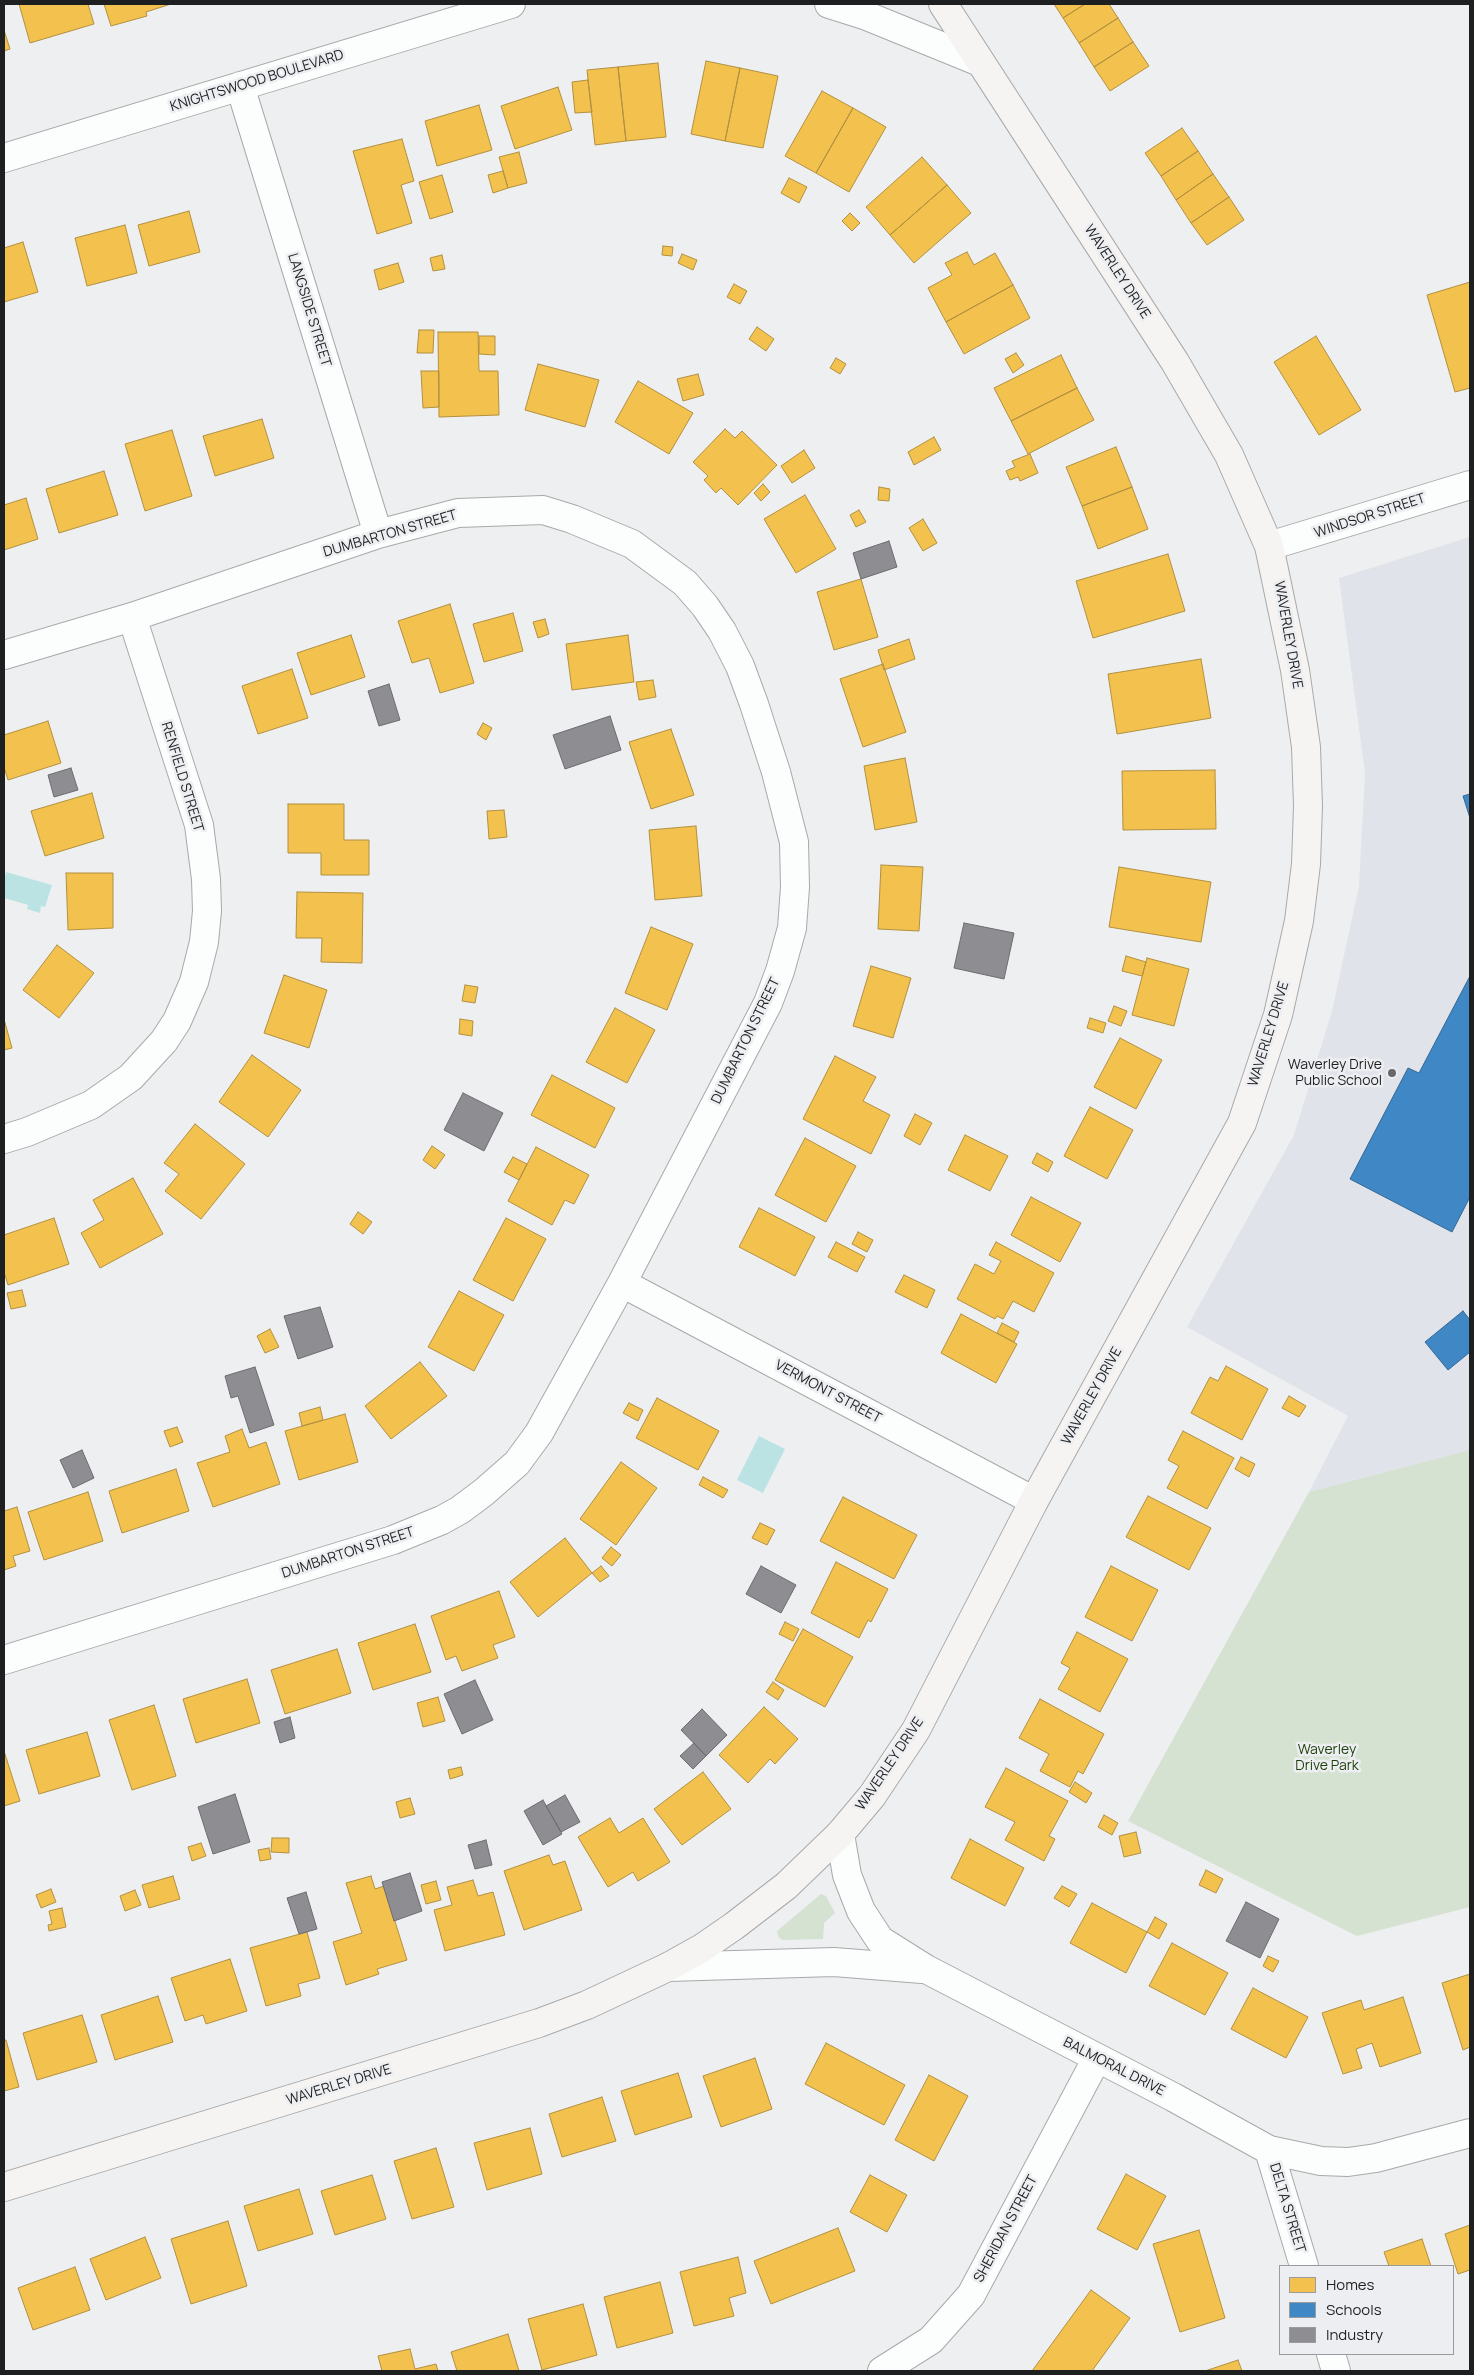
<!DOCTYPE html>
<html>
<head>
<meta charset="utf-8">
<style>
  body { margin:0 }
  #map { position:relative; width:1474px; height:2375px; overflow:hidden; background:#eeeff0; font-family:Manrope,sans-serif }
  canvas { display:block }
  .frame { position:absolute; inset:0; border:5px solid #1e1f20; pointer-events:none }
  .legend { position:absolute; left:1279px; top:2265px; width:175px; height:90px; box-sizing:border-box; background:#edeef1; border:1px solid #9a9b9d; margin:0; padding:6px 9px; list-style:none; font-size:15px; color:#1e1f20 }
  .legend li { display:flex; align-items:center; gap:10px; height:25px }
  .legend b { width:25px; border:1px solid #9a9b9d }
</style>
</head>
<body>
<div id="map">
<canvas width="1474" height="2375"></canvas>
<div class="frame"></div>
<ul class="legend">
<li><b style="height:14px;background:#f2c14e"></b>Homes</li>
<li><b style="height:14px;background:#3f88c5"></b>Schools</li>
<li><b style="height:14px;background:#8d8d92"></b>Industry</li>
</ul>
</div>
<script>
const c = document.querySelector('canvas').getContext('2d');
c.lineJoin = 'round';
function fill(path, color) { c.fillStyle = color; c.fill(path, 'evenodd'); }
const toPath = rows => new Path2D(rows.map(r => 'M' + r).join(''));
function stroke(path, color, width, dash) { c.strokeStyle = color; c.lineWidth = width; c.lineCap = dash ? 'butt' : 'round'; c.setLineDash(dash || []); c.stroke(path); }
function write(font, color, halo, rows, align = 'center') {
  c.font = font + ' Manrope,sans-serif'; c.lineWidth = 5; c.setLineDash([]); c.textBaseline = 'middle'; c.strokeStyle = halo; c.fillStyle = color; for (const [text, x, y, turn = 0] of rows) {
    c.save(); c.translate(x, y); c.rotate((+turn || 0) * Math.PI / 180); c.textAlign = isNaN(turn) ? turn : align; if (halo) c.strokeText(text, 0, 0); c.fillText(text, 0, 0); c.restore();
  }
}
const built = toPath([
  [1470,537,1470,1450,1309,1492,1348,1416,1187,1327,1294,1135,1332,1011,1359,886,1365,773,1339,578]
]);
const green = toPath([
  [1470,1450,1470,1907,1357,1936,1128,1821,1309,1492],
  [821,1894,826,1896,835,1913,824,1923,823,1939,782,1940,778,1936,777,1931]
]);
const water = toPath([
  [6,872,52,885,45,907,41,906,40,913,27,909,28,905,4,898,4,882],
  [759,1436,785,1449,763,1493,737,1480]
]);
const homes = toPath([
  [19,4,88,4,94,24,30,43,19,4],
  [104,4,171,4,146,12,147,16,111,26,104,4],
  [1054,4,1085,4,1063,18,1054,4],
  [1085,4,1109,4,1118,18,1079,43,1063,18,1085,4],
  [1118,18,1133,42,1094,67,1079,43,1118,18],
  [4,30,10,49,4,51,4,30],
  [1133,42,1149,66,1110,91,1094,67,1133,42],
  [706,61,740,68,725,141,691,134,706,61],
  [658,63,666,137,626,141,618,67,658,63],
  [618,67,626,141,595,145,587,70,618,67],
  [740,68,778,76,763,148,725,141,740,68],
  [588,80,592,112,575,113,572,82,588,80],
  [558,87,572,130,515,149,501,106,558,87],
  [822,91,853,108,816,173,785,156,822,91],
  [479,105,492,150,437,166,425,121,479,105],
  [853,108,886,127,849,192,816,173,853,108],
  [1182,128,1198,151,1161,176,1145,153,1182,128],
  [402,139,414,181,401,185,412,223,377,234,353,151,402,139],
  [1198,151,1213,174,1176,200,1161,176,1198,151],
  [519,152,527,183,508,188,499,157,519,152],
  [922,157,947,185,890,235,866,207,922,157],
  [503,171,508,188,493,193,488,175,503,171],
  [1213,174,1229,197,1191,223,1176,200,1213,174],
  [442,175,453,212,430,219,419,182,442,175],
  [789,178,807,187,799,203,781,193,789,178],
  [947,185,971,213,914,263,890,235,947,185],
  [1229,197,1244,220,1207,245,1191,223,1229,197],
  [189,211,200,252,149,266,138,225,189,211],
  [850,213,860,223,852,231,842,221,850,213],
  [125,225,137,273,87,286,75,238,125,225],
  [23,242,38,292,4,302,4,248,23,242],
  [663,246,673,247,672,256,662,255,663,246],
  [967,252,974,265,995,253,1013,285,946,322,928,288,952,275,945,263,967,252],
  [682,254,697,260,693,270,678,263,682,254],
  [442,255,445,269,433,271,430,258,442,255],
  [398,263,404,282,379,290,374,270,398,263],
  [1470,282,1470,388,1455,392,1427,295,1470,282],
  [734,284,747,291,740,304,727,297,734,284],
  [1013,285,1030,318,964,354,946,322,1013,285],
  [757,327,774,339,766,351,749,339,757,327],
  [419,330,434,330,433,353,417,353,419,330],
  [438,332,478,332,479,371,498,371,499,415,439,417,438,332],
  [479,336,495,336,495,355,479,354,479,336],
  [1316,336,1361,410,1319,435,1274,362,1316,336],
  [1016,353,1024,365,1013,373,1005,359,1016,353],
  [1061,355,1077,388,1011,421,994,388,1061,355],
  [836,358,846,364,840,374,830,368,836,358],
  [538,364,599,380,585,427,525,410,538,364],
  [421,371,439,371,439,407,423,408,421,371],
  [698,374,704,395,683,401,677,379,698,374],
  [638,381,693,413,669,454,615,422,638,381],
  [1077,388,1094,420,1028,454,1011,421,1077,388],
  [262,419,274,458,215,476,203,436,262,419],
  [725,429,735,438,742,431,777,465,738,505,721,488,716,493,704,480,708,476,693,462,725,429],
  [172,430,192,496,145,511,125,444,172,430],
  [934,437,941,450,914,465,908,452,934,437],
  [1116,447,1132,487,1082,506,1066,467,1116,447],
  [804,450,815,468,792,483,781,466,804,450],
  [1030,454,1038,473,1020,481,1018,477,1010,480,1006,471,1015,467,1012,461,1030,454],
  [104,471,118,515,59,533,46,489,104,471],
  [763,484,770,492,761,501,754,493,763,484],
  [879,487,890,489,889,501,878,500,879,487],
  [1132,487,1148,529,1098,549,1082,506,1132,487],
  [805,495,836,549,796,573,764,519,805,495],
  [26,498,38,539,4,550,4,505,26,498],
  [859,510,866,522,856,527,850,515,859,510],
  [923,519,937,543,923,551,909,528,923,519],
  [1168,554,1185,611,1093,638,1076,581,1168,554],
  [861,579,878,637,834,650,817,592,861,579],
  [450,604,474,683,440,693,429,658,412,663,398,621,450,604],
  [513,613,523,651,484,662,473,624,513,613],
  [545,619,549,634,538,638,533,622,545,619],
  [351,635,365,677,311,695,297,653,351,635],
  [628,635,634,682,572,690,566,644,628,635],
  [909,639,915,659,884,670,878,650,909,639],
  [1201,659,1211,718,1117,734,1108,674,1201,659],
  [883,664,906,732,863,747,840,679,883,664],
  [292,669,308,718,258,734,242,686,292,669],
  [653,680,656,697,639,700,636,682,653,680],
  [48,721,61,763,8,780,4,767,4,735,48,721],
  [483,723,492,728,486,740,477,734,483,723],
  [671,729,694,795,651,809,629,742,671,729],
  [905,758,917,822,875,830,864,766,905,758],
  [1215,770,1216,829,1123,830,1122,771,1215,770],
  [92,793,104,838,45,856,31,811,92,793],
  [288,804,344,804,344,840,369,840,369,875,321,875,321,853,288,853,288,804],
  [504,810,507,837,489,839,487,811,504,810],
  [696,826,702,896,655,900,649,830,696,826],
  [881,865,923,867,919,931,878,929,881,865],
  [1119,867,1211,882,1201,942,1109,927,1119,867],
  [66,873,113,873,113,928,68,930,66,873],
  [297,892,363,893,362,963,321,962,322,938,296,938,297,892],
  [651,927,693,944,667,1010,625,993,651,927],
  [57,945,94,973,59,1018,23,990,57,945],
  [1126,956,1146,962,1142,976,1122,971,1126,956],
  [1147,958,1189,969,1174,1026,1132,1015,1147,958],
  [871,966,911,978,893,1038,853,1026,871,966],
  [284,975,327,990,309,1048,264,1033,284,975],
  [465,985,478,987,475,1003,462,1001,465,985],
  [1114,1006,1127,1011,1121,1026,1108,1021,1114,1006],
  [615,1008,655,1030,627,1083,586,1062,615,1008],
  [1090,1018,1106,1023,1103,1033,1087,1028,1090,1018],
  [4,1019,12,1048,4,1050,4,1019],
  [460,1019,473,1021,472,1036,459,1034,460,1019],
  [1120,1038,1162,1060,1136,1109,1094,1087,1120,1038],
  [252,1055,301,1090,268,1137,219,1102,252,1055],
  [835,1056,876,1077,863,1101,890,1115,871,1154,803,1119,835,1056],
  [552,1075,615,1108,595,1148,531,1115,552,1075],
  [1090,1107,1133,1130,1107,1179,1064,1156,1090,1107],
  [915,1114,932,1123,920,1145,904,1136,915,1114],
  [195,1124,245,1164,201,1219,165,1191,179,1174,164,1163,195,1124],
  [965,1135,1008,1156,990,1191,948,1170,965,1135],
  [805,1138,856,1166,826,1222,775,1195,805,1138],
  [432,1146,445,1155,435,1169,423,1160,432,1146],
  [536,1147,589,1175,574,1204,565,1200,552,1225,508,1201,536,1147],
  [1037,1153,1053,1162,1048,1172,1032,1163,1037,1153],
  [513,1157,527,1164,519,1180,504,1172,513,1157],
  [133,1178,163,1234,100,1268,81,1233,104,1220,93,1200,133,1178],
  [1031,1197,1081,1223,1060,1262,1011,1235,1031,1197],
  [759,1208,815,1237,795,1276,739,1247,759,1208],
  [358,1212,372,1222,363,1234,350,1224,358,1212],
  [54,1218,69,1264,8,1285,4,1272,4,1235,54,1218],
  [506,1218,546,1239,513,1301,473,1280,506,1218],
  [858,1232,873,1240,867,1252,852,1244,858,1232],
  [836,1242,865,1257,857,1272,828,1257,836,1242],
  [996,1242,1054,1273,1034,1312,1013,1301,1003,1319,997,1316,995,1319,957,1299,975,1264,994,1274,1001,1261,989,1255,996,1242],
  [904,1275,935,1290,927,1308,895,1292,904,1275],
  [22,1290,26,1306,11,1309,7,1293,22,1290],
  [459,1291,504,1315,474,1371,428,1347,459,1291],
  [961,1314,1017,1344,996,1383,941,1353,961,1314],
  [1002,1323,1019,1332,1014,1342,997,1333,1002,1323],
  [270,1329,279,1347,265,1353,257,1336,270,1329],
  [420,1362,447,1396,391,1439,365,1406,420,1362],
  [1226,1366,1268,1389,1242,1440,1191,1413,1210,1377,1218,1381,1226,1366],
  [1289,1396,1306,1406,1299,1417,1282,1408,1289,1396],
  [657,1398,719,1431,698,1470,636,1438,657,1398],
  [629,1403,643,1410,638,1421,623,1413,629,1403],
  [320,1407,323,1420,302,1426,299,1413,320,1407],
  [345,1414,358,1462,299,1480,285,1431,345,1414],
  [177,1427,183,1442,170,1447,164,1431,177,1427],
  [242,1429,249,1448,266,1442,280,1484,213,1507,197,1463,230,1452,225,1436,242,1429],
  [1183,1431,1234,1458,1207,1509,1167,1488,1179,1466,1168,1460,1183,1431],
  [1241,1457,1255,1464,1249,1477,1235,1469,1241,1457],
  [621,1462,657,1488,616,1545,580,1519,621,1462],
  [176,1469,189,1511,122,1533,109,1491,176,1469],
  [703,1477,728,1490,723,1498,699,1485,703,1477],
  [88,1492,103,1541,44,1560,28,1512,88,1492],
  [1148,1496,1211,1528,1189,1570,1126,1537,1148,1496],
  [843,1497,917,1535,894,1579,820,1541,843,1497],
  [17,1507,30,1551,13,1556,16,1566,4,1570,4,1511,17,1507],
  [760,1523,775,1530,767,1545,752,1538,760,1523],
  [565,1538,592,1573,538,1617,510,1582,565,1538],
  [611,1547,621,1555,612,1566,602,1558,611,1547],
  [836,1562,888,1589,871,1622,868,1620,859,1638,811,1613,836,1562],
  [601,1566,609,1576,600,1582,592,1573,601,1566],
  [1111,1566,1158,1590,1132,1641,1085,1617,1111,1566],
  [499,1591,515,1637,493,1645,498,1658,462,1671,456,1656,446,1660,431,1616,499,1591],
  [785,1622,799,1629,793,1641,779,1634,785,1622],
  [415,1624,431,1672,373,1690,358,1643,415,1624],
  [803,1629,853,1657,825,1707,775,1680,803,1629],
  [1077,1632,1128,1659,1100,1712,1058,1689,1070,1668,1061,1663,1077,1632],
  [337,1649,351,1693,285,1714,271,1670,337,1649],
  [247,1679,260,1723,196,1743,183,1699,247,1679],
  [773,1682,784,1690,778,1700,766,1692,773,1682],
  [438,1697,445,1721,423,1727,417,1703,438,1697],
  [1040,1699,1104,1734,1083,1774,1078,1771,1070,1787,1040,1771,1049,1754,1019,1738,1040,1699],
  [154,1705,176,1776,132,1790,109,1720,154,1705],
  [764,1707,798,1739,775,1764,770,1759,748,1783,719,1755,764,1707],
  [87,1732,100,1776,39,1794,26,1750,87,1732],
  [4,1751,20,1801,4,1806,4,1751],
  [461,1767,463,1775,450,1779,448,1770,461,1767],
  [1006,1768,1068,1801,1049,1836,1055,1839,1044,1861,1005,1840,1015,1822,985,1807,1006,1768],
  [703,1772,731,1809,682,1845,654,1809,703,1772],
  [1075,1782,1092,1793,1086,1803,1069,1792,1075,1782],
  [410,1798,415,1814,400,1818,396,1802,410,1798],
  [1104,1815,1118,1823,1112,1835,1098,1827,1104,1815],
  [610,1818,619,1833,643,1818,670,1862,638,1881,633,1872,608,1887,578,1837,610,1818],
  [1136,1832,1141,1853,1124,1857,1119,1836,1136,1832],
  [272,1838,289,1838,289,1853,271,1852,272,1838],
  [970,1839,1024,1868,1005,1906,951,1878,970,1839],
  [201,1843,206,1856,192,1861,188,1847,201,1843],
  [269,1848,271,1859,260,1861,258,1850,269,1848],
  [549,1855,553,1865,565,1861,582,1910,524,1930,504,1871,549,1855],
  [1206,1870,1223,1879,1216,1893,1199,1885,1206,1870],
  [173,1876,180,1899,149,1908,142,1885,173,1876],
  [371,1876,375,1889,384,1886,407,1960,377,1969,379,1974,346,1985,333,1942,362,1933,346,1883,371,1876],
  [473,1880,478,1896,493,1892,505,1935,445,1951,434,1910,452,1905,447,1887,473,1880],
  [436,1881,441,1900,426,1904,421,1885,436,1881],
  [1062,1886,1077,1894,1069,1907,1054,1898,1062,1886],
  [51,1889,56,1902,41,1908,36,1895,51,1889],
  [135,1890,141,1905,125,1911,120,1896,135,1890],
  [1092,1903,1147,1932,1126,1973,1070,1943,1092,1903],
  [62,1908,66,1927,49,1931,48,1925,52,1924,49,1911,62,1908],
  [1155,1917,1167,1924,1159,1939,1147,1932,1155,1917],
  [307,1932,320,1978,298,1984,301,1996,266,2006,250,1948,307,1932],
  [1172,1943,1228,1973,1205,2015,1149,1986,1172,1943],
  [1268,1956,1279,1961,1273,1972,1263,1966,1268,1956],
  [230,1959,247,2011,206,2024,203,2015,185,2021,171,1978,230,1959],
  [1470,1974,1470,2047,1463,2050,1442,1983,1470,1974],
  [1253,1988,1308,2017,1286,2058,1231,2029,1253,1988],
  [158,1996,173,2042,115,2060,101,2015,158,1996],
  [1403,1997,1421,2053,1380,2067,1372,2043,1356,2049,1362,2068,1343,2074,1322,2013,1361,2000,1364,2010,1403,1997],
  [82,2015,97,2062,37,2080,23,2033,82,2015],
  [4,2040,6,2040,19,2087,4,2091,4,2040],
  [826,2043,905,2085,884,2125,805,2084,826,2043],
  [755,2058,772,2109,721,2127,703,2076,755,2058],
  [678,2073,692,2117,635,2135,621,2091,678,2073],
  [929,2075,968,2096,934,2161,895,2140,929,2075],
  [602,2097,616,2141,562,2157,549,2114,602,2097],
  [530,2128,542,2174,487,2190,474,2143,530,2128],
  [436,2148,454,2207,412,2219,394,2161,436,2148],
  [1126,2174,1166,2196,1137,2250,1097,2229,1126,2174],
  [372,2175,386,2219,335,2235,321,2191,372,2175],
  [870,2175,907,2195,887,2232,850,2212,870,2175],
  [299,2189,313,2234,258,2251,244,2206,299,2189],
  [228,2221,247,2286,191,2304,171,2239,228,2221],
  [1470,2225,1470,2270,1458,2274,1445,2234,1470,2225],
  [838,2228,855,2271,771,2304,754,2261,838,2228],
  [1199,2230,1225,2318,1180,2332,1153,2244,1199,2230],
  [145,2237,161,2278,106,2300,90,2259,145,2237],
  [1422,2239,1431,2266,1389,2266,1384,2252,1422,2239],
  [738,2257,746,2293,729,2298,734,2316,694,2326,680,2272,738,2257],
  [75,2267,90,2310,33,2330,18,2288,75,2267],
  [660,2282,673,2333,617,2348,604,2297,660,2282],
  [1091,2290,1130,2318,1092,2371,1032,2371,1091,2290],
  [583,2304,597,2355,542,2370,528,2319,583,2304],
  [508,2334,519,2371,457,2371,451,2352,508,2334],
  [410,2349,415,2369,436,2364,438,2371,382,2371,378,2356,410,2349],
  [1238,2360,1242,2371,1205,2371,1238,2360]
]);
const schools = toPath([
  [1470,794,1470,818,1463,796,1470,794],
  [1470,976,1470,1197,1452,1232,1350,1179,1408,1068,1419,1073,1470,976],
  [1463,1311,1470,1320,1470,1352,1448,1370,1425,1342,1463,1311]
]);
const industry = toPath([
  [889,541,897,567,861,579,853,553,889,541],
  [389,684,400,720,379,726,368,691,389,684],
  [610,716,621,750,565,769,553,735,610,716],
  [71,768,78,790,54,797,48,775,71,768],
  [964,923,1014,933,1004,979,954,968,964,923],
  [463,1093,503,1113,484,1151,444,1130,463,1093],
  [320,1307,333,1347,298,1359,284,1316,320,1307],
  [255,1367,274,1425,250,1433,238,1396,231,1398,225,1376,255,1367],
  [82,1450,94,1478,73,1488,60,1460,82,1450],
  [761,1566,796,1585,781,1613,746,1594,761,1566],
  [475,1680,493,1720,462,1734,444,1694,475,1680],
  [702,1709,727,1735,706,1756,681,1730,702,1709],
  [290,1717,295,1738,280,1743,274,1722,290,1717],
  [694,1743,706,1756,693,1769,680,1756,694,1743],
  [235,1794,250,1842,213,1854,198,1807,235,1794],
  [565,1795,580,1822,561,1832,546,1806,565,1795],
  [543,1800,562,1834,543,1845,524,1811,543,1800],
  [486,1840,492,1865,475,1869,468,1845,486,1840],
  [410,1873,422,1911,394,1921,382,1882,410,1873],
  [306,1892,317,1929,299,1934,287,1898,306,1892],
  [1246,1902,1279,1919,1260,1958,1226,1941,1246,1902]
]);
const street = toPath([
  [829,4,867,16,980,62],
  [240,86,378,534],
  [4,158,511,4],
  [1269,546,1470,485],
  [4,655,132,617,378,534,458,513,543,510,572,519,632,544,685,583,705,606,722,631,740,666,754,704,776,772,794,842,795,887,792,928,780,971,768,1003,622,1283,539,1433,517,1463,484,1492,460,1510,442,1520,393,1540,4,1660],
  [4,1139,27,1132,91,1105,131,1077,164,1041,177,1021,194,982,204,942,207,911,206,879,199,825,132,617],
  [622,1283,1034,1501],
  [840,1834,847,1875,861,1911,880,1940,926,1969,1173,2097,1269,2150,1321,2161,1348,2162,1376,2158,1470,2133],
  [668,1967,834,1962,922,1969],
  [1269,2150,1304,2266],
  [1331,2354,1336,2371],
  [882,2371,931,2340,971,2295,1097,2058]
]);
const secondary = toPath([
  [4,2187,539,2023,587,2005,668,1967,702,1948,734,1926,786,1886,840,1834,872,1796,916,1730,1034,1501,1242,1123,1278,1015,1299,921,1306,864,1308,806,1306,747,1295,670,1269,546,1229,455,1175,362,943,4]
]);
const markers = [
  [1392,1073,5,"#676869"]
];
const streetNames = [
  ["KNIGHTSWOOD BOULEVARD",257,81,-17],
  ["WAVERLEY DRIVE",1117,272,57],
  ["LANGSIDE STREET",309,310,73],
  ["WINDSOR STREET",1370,516,-18],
  ["DUMBARTON STREET",390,534,-16],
  ["WAVERLEY DRIVE",1288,635,80],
  ["RENFIELD STREET",182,777,73],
  ["WAVERLEY DRIVE",1269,1034,-73],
  ["DUMBARTON STREET",746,1041,-64],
  ["VERMONT STREET",828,1392,28],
  ["WAVERLEY DRIVE",1092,1396,-61],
  ["DUMBARTON STREET",348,1553,-18],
  ["WAVERLEY DRIVE",890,1764,-56],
  ["BALMORAL DRIVE",1114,2067,27],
  ["WAVERLEY DRIVE",339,2085,-17],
  ["DELTA STREET",1287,2208,73],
  ["SHERIDAN STREET",1006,2229,-62]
];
const poiNames = [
  ["Waverley Drive",1382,1065],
  ["Public School",1382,1081]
];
const parkNames = [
  ["Waverley",1327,1750],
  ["Drive Park",1327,1766]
];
fill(built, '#e0e3e9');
fill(green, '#d5e1d1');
fill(water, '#bbe3e3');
fill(homes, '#f2c14e');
stroke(homes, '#b29040', 1);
fill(schools, '#3f88c5');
stroke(schools, '#356894', 1);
fill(industry, '#8d8d92');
stroke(industry, '#6c6c70', 1);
stroke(street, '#a8a9aa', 30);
stroke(secondary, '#a8a9aa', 30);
stroke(street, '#fcfdfd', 28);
stroke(secondary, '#f6f4f3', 28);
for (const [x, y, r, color] of markers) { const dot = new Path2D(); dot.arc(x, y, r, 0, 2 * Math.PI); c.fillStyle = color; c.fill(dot); stroke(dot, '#edeef1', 2); }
write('14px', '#1e1f20', '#edeef1', streetNames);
write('14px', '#1e1f20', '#edeef1', poiNames, 'right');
write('14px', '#1d3f0a', '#edeef1', parkNames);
</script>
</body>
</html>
